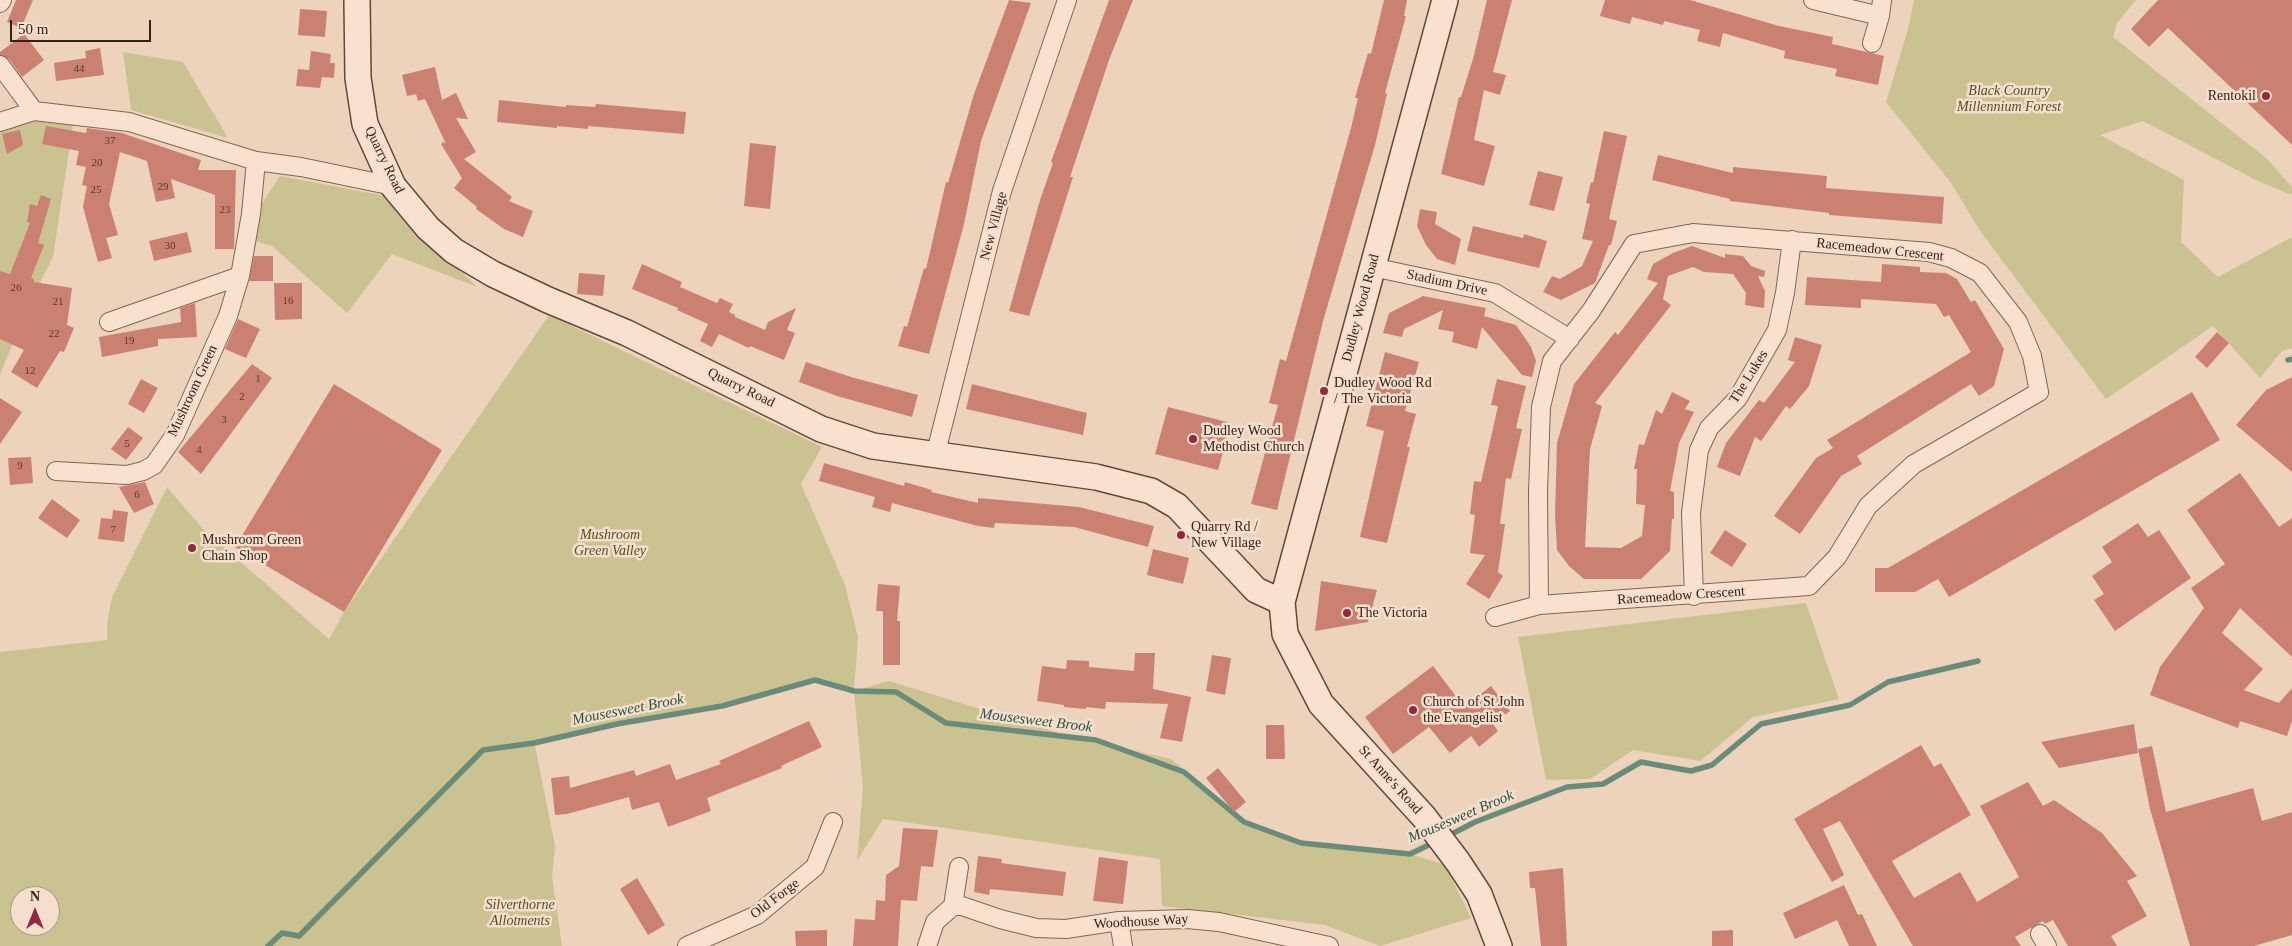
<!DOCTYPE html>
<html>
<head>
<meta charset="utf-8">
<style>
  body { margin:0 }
  #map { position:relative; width:2292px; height:946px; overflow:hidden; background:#edd3bc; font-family:"Times New Roman",serif }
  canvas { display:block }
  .north { position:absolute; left:10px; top:886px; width:50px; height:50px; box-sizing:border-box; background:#f5dfcc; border:1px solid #a79385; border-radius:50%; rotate:0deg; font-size:14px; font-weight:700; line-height:20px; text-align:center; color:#33211b }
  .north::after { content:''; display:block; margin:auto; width:18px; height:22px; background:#922742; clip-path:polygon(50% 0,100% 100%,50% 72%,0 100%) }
  .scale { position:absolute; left:10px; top:20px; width:141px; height:22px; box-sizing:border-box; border:2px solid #33211b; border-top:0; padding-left:6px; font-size:15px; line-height:18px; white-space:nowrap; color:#33211b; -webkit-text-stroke:4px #f5dfcc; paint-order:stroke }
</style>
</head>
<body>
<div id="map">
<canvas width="2292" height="946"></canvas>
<div class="north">N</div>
<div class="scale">50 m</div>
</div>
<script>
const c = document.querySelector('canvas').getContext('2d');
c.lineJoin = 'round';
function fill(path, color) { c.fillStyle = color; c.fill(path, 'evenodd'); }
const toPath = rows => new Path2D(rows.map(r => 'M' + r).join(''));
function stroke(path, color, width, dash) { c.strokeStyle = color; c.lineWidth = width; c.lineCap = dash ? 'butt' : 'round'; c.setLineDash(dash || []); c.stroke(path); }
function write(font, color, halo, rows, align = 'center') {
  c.font = font + ' "Times New Roman",serif'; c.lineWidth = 5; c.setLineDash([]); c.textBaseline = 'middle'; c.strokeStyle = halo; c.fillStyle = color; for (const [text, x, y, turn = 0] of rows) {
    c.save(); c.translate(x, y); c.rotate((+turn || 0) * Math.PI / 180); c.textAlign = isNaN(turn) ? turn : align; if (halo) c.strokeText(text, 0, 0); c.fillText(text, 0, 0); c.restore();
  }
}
const green = toPath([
  [1914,0,2136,0,2117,23,2113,37,2266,158,2292,187,2292,195,2258,181,2143,121,2100,135,2184,180,2181,242,2218,277,2292,237,2292,348,2282,351,2260,378,2213,326,2106,399,1980,231,1951,183,1886,102,1908,29],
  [123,52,183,62,228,138,131,110],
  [35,120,73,124,53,257,25,313,0,375,0,130],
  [280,176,386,196,477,287,392,254,347,313,272,246,255,241,260,206],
  [549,315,822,447,801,484,845,585,858,637,854,691,889,681,1065,735,1171,759,1244,822,1301,843,1410,854,1445,865,1471,918,1380,946,1325,925,1162,906,1160,859,883,819,857,861,863,787,854,692,815,680,722,706,617,724,535,746,555,846,552,876,562,946,0,946,0,652,107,640,107,624,112,597,167,487,202,528,329,639,344,612],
  [20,896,50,896,50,926,20,926],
  [1806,603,1839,699,1753,717,1700,761,1633,750,1590,779,1546,780,1518,637]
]);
const stream = toPath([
  [2288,360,2292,359],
  [1446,837,1475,822,1567,787,1603,784,1641,762,1691,771,1712,765,1761,724,1850,705,1888,682,1978,661],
  [268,946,282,933,299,936,483,750,534,743,617,724,722,706,815,680,854,691,896,692,946,723,1096,740,1184,772,1244,822,1301,843,1410,854,1435,842]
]);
const building = toPath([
  [16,0,33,0,21,28,7,22],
  [1009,0,1031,3,981,141,964,224,929,354,898,346,904,326,907,327,924,268,926,269,946,182,948,183,974,94],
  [1109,0,1133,0,1109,60,1070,177,1073,177,1029,316,1009,311,1040,200,1053,163,1051,162],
  [1384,0,1407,0,1404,16,1406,16,1385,93,1387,94,1375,145,1323,321,1277,510,1251,504,1278,405,1269,403,1280,359,1286,361,1351,128,1358,98,1355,98,1368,53,1371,54],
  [1487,0,1512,0,1493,72,1506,75,1500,95,1484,90,1474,140,1495,146,1484,186,1441,174,1459,97,1461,97,1473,59],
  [1605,0,1690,0,1779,26,1833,37,1832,44,1884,56,1878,85,1835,76,1837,69,1784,58,1785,51,1723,33,1720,47,1697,41,1700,30,1664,21,1663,25,1632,17,1630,24,1600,16],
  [2158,0,2292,0,2292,145,2168,28,2149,47,2131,29],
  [300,9,327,11,325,37,298,35],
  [24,34,44,60,22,77,9,59,0,55,0,52],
  [100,48,104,75,56,81,54,63,86,58,85,51],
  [311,51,331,54,330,63,335,63,334,78,322,77,320,88,296,86,298,69,309,70],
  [435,67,442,100,456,93,468,119,456,118,476,152,464,159,512,197,509,201,533,211,523,237,504,229,476,209,477,207,454,188,462,178,441,144,443,142,446,144,425,99,418,101,416,94,407,96,402,75],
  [499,100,566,107,566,105,595,107,596,104,686,112,684,134,588,126,588,129,557,126,557,128,497,122],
  [46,126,86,133,87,128,122,133,201,160,198,170,236,170,234,249,215,249,215,195,171,179,175,198,156,202,147,161,120,152,109,204,118,235,106,238,112,258,98,262,83,207,87,186,82,185,86,167,76,165,79,151,42,144],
  [20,130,23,145,7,154,2,134],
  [1604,131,1627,136,1609,219,1617,221,1611,245,1609,245,1595,283,1561,300,1543,292,1552,276,1560,279,1582,266,1593,241,1582,239,1590,204,1586,203,1591,182,1593,183],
  [750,143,776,146,770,209,744,206],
  [1658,155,1733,173,1733,167,1827,176,1826,188,1944,197,1942,224,1829,215,1829,213,1730,201,1730,199,1652,180],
  [1538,171,1563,177,1554,211,1529,205],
  [41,195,51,199,38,243,44,245,31,278,34,279,34,282,72,288,67,325,74,328,64,352,60,351,37,388,11,372,24,350,0,339,0,271,10,274,30,223,27,222,30,204,37,206],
  [1420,209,1437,212,1435,224,1461,239,1455,265,1437,259,1426,245,1417,226],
  [1473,226,1523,238,1524,234,1547,241,1539,268,1467,251],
  [187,232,192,252,154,261,149,241],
  [1692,246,1725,258,1725,254,1743,256,1751,266,1765,271,1764,277,1758,276,1765,291,1764,308,1745,305,1746,293,1733,274,1704,272,1693,267,1668,276,1663,299,1671,305,1595,403,1602,406,1590,449,1585,547,1621,548,1642,536,1645,505,1636,504,1637,469,1634,469,1639,444,1644,445,1656,410,1662,414,1672,392,1690,401,1685,409,1694,412,1679,443,1670,491,1674,492,1674,519,1672,519,1670,551,1641,579,1584,579,1569,566,1557,550,1555,515,1557,443,1574,384,1615,332,1618,335,1658,283,1647,279,1653,264,1673,253],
  [254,256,273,256,273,281,249,281],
  [642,264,682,282,680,287,717,303,720,298,733,304,729,312,735,315,735,317,765,330,768,322,796,308,787,330,795,333,784,360,750,346,749,348,719,334,712,347,700,341,708,324,677,310,678,308,632,289],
  [1882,264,1920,267,1920,272,1946,273,1957,279,1971,302,1975,300,2004,349,1994,386,1979,396,1971,384,1857,456,1862,464,1841,476,1800,534,1774,516,1816,458,1833,448,1827,440,1971,352,1949,315,1944,317,1936,304,1861,299,1861,308,1805,305,1807,277,1881,282],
  [579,273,605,275,603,296,577,294],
  [274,283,302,283,302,319,275,320],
  [1423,296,1486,308,1484,316,1516,325,1531,347,1536,361,1532,377,1522,375,1482,327,1477,349,1452,342,1454,332,1438,329,1443,310,1404,329,1402,337,1383,333,1389,313],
  [195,303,197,337,158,339,158,346,102,357,99,337,181,322,180,308],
  [238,319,260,329,246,358,225,349],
  [2217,332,2229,343,2207,368,2195,357],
  [1795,337,1822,345,1809,386,1790,409,1786,406,1761,441,1755,437,1740,476,1717,467,1726,443,1759,400,1764,403,1795,362,1788,360],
  [1385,352,1419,362,1405,411,1416,414,1407,447,1410,447,1387,543,1360,537,1384,431,1366,426],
  [806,362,851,377,918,395,912,417,837,396,799,382],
  [252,364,272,378,201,474,178,452],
  [2292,377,2292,472,2236,425,2266,390],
  [141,379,158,388,144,413,128,404],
  [1497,379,1526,386,1516,428,1522,429,1511,479,1506,478,1500,524,1505,524,1498,572,1503,576,1489,599,1466,584,1485,555,1470,553,1475,515,1470,514,1474,481,1481,482,1498,406,1491,405],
  [334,384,442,450,344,612,235,547],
  [972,384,1087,413,1083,435,966,409],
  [2192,392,2220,440,1949,597,1938,579,1915,592,1875,592,1875,568,1888,568],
  [0,398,22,412,0,444],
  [1168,407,1231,423,1218,470,1155,454],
  [128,427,143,438,126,460,111,449],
  [31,457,33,483,10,485,8,458],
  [824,463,904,486,905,482,932,490,931,492,978,503,978,498,1079,507,1154,526,1148,547,1074,527,995,523,994,528,978,526,892,503,890,512,872,507,875,497,819,481],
  [2240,473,2279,527,2292,518,2292,657,2240,608,2222,633,2263,669,2244,690,2279,703,2292,688,2292,721,2287,736,2240,721,2238,728,2150,695,2160,667,2204,608,2191,588,2225,564,2187,510],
  [145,482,154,504,134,513,119,487],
  [52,499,80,520,67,538,38,518],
  [113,510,128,512,124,542,98,539,101,518,112,519],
  [2138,523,2148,537,2159,530,2191,578,2115,631,2094,600,2104,594,2092,576,2112,562,2102,547],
  [1725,530,1747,544,1732,567,1710,553],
  [1153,549,1189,558,1183,584,1147,575],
  [1321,581,1377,590,1368,622,1315,631],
  [878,584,900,586,897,621,900,621,900,665,883,665,883,611,876,611],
  [1135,653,1155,653,1153,689,1191,697,1182,742,1160,738,1168,704,1106,702,1105,709,1086,707,1086,709,1064,707,1064,705,1037,701,1042,666,1066,669,1067,660,1089,661,1089,667,1134,671],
  [1212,655,1231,658,1225,695,1206,691],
  [1433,666,1464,707,1491,686,1510,711,1493,724,1498,731,1479,747,1471,736,1450,753,1429,727,1393,754,1365,717],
  [809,721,822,747,781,766,782,768,707,798,711,811,668,827,659,802,632,810,629,797,567,814,555,815,551,778,569,776,570,788,634,770,636,776,670,764,676,780,721,764,719,761],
  [2134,724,2138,753,2059,768,2041,742],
  [1266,725,1284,725,1285,759,1266,759],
  [1921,745,1934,767,1941,763,1971,815,1892,861,1914,898,1960,872,1977,902,2019,877,1980,806,2028,782,2043,806,2054,800,2102,833,2137,876,2127,881,2147,916,2111,936,2117,946,2068,946,2053,920,2045,924,2043,921,2015,937,2021,946,1913,946,1840,821,1823,829,1844,875,1832,882,1794,819],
  [2152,746,2166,812,2253,788,2262,821,2292,812,2292,935,2254,946,2190,946,2150,809,2138,749],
  [1218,768,1246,802,1234,812,1206,778],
  [903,828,938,830,933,867,921,866,917,901,901,900,898,946,853,946,855,919,875,920,876,900,885,901,886,875,899,866],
  [978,856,1002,859,1001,863,1066,872,1063,896,990,889,989,895,974,892],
  [1099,857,1128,861,1123,904,1093,901],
  [1563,868,1567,946,1541,946,1535,888,1530,888,1529,872],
  [637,878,665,925,648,935,620,889],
  [1844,885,1858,915,1862,914,1877,946,1849,946,1837,920,1795,939,1783,913],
  [827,930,827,946,796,946,795,931],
  [1733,930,1733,946,1712,946,1712,931]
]);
const street = toPath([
  [1813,0,1880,16],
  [0,3,2,0],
  [1872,43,1880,16,1882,0],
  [0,65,34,111],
  [0,122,34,111,129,122,256,161,301,167,393,186],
  [1693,233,1929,252,1951,258,1980,273,2018,322,2032,356,2039,392,1914,464,1868,506,1837,557,1809,586,1539,605,1538,492,1541,407,1552,361,1591,311,1634,244,1693,233],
  [1372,267,1495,293,1570,339],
  [109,322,240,276],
  [935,456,1002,191,1067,0],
  [56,471,127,475,143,471,154,465,175,435,228,316,240,276,251,214,256,161],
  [1694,596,1691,513,1699,450,1709,428,1738,398,1777,330,1785,293,1792,240],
  [1495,617,1539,605],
  [953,906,959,867],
  [1119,921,1123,946],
  [2040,934,2047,946],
  [687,946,757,915,815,867,833,822],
  [927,946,935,922,953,906,962,906,1000,919,1036,928,1066,929,1119,921,1187,919,1219,922,1329,946]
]);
const secondary = toPath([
  [357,0,358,78,365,124,393,186,428,228,454,251,493,274,548,300,627,333,821,429,873,446,1096,477,1151,491,1177,506,1256,590,1282,602],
  [1445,0,1282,602,1285,634,1321,704,1424,817,1458,862,1479,894,1499,946]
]);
const markers = [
  [2266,96,5,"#922742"],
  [1324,391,5,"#922742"],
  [1193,439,5,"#922742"],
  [1181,535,5,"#922742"],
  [192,548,5,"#922742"],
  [1347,613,5,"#922742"],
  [1413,710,5,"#922742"]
];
const numberNames = [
  ["44",79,69],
  ["37",110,141],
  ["20",97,163],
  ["29",163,187],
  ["25",96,190],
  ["23",225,210],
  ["30",170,246],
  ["26",16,288],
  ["16",288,301],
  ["21",58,302],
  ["22",54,334],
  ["19",129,341],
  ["12",30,371],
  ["1",258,379],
  ["2",242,397],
  ["3",224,420],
  ["5",127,444],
  ["4",199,450],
  ["9",20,466],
  ["6",137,495],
  ["7",113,530]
];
const parkNames = [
  ["Black Country",2009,91],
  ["Millennium Forest",2009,107],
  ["Mushroom",610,535],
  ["Green Valley",610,551],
  ["Silverthorne",520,905],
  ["Allotments",520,921]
];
const poiNames = [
  ["Rentokil",2256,96,"right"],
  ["Dudley Wood Rd",1334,383],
  ["/ The Victoria",1334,399],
  ["Dudley Wood",1203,431],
  ["Methodist Church",1203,447],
  ["Quarry Rd /",1191,527],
  ["New Village",1191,543],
  ["Mushroom Green",202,540],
  ["Chain Shop",202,556],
  ["The Victoria",1357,613],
  ["Church of St John",1423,702],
  ["the Evangelist",1423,718]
];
const streetNames = [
  ["Quarry Road",384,160,64],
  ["New Village",994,226,-75],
  ["Racemeadow Crescent",1880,250,6],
  ["Stadium Drive",1447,283,12],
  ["Dudley Wood Road",1361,308,-75],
  ["The Lukes",1749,377,-58],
  ["Quarry Road",741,388,26],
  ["Mushroom Green",193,391,-65],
  ["Racemeadow Crescent",1681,596,-4],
  ["St Anne's Road",1390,780,48],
  ["Old Forge",775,899,-37],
  ["Woodhouse Way",1141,922,-3]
];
const waterNames = [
  ["Mousesweet Brook",628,710,-11],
  ["Mousesweet Brook",1036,721,7],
  ["Mousesweet Brook",1461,817,-23]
];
fill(green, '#cac391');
stroke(stream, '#688b7a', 5.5);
fill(building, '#cb8172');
stroke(street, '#846356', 20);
stroke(secondary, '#66453a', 28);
stroke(street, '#f8e2cf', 18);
stroke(secondary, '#f8e2cf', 25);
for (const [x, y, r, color] of markers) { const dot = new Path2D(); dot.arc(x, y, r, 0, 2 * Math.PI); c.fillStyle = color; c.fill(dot); stroke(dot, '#f5dfcc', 2); }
write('11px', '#593931', null, numberNames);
write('italic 14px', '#4f5021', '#f5dfcc', parkNames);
write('14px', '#33211b', '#f5dfcc', poiNames, 'left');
write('14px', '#33211b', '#f5dfcc', streetNames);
write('italic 15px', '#2a5347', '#f5dfcc', waterNames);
</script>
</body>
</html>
